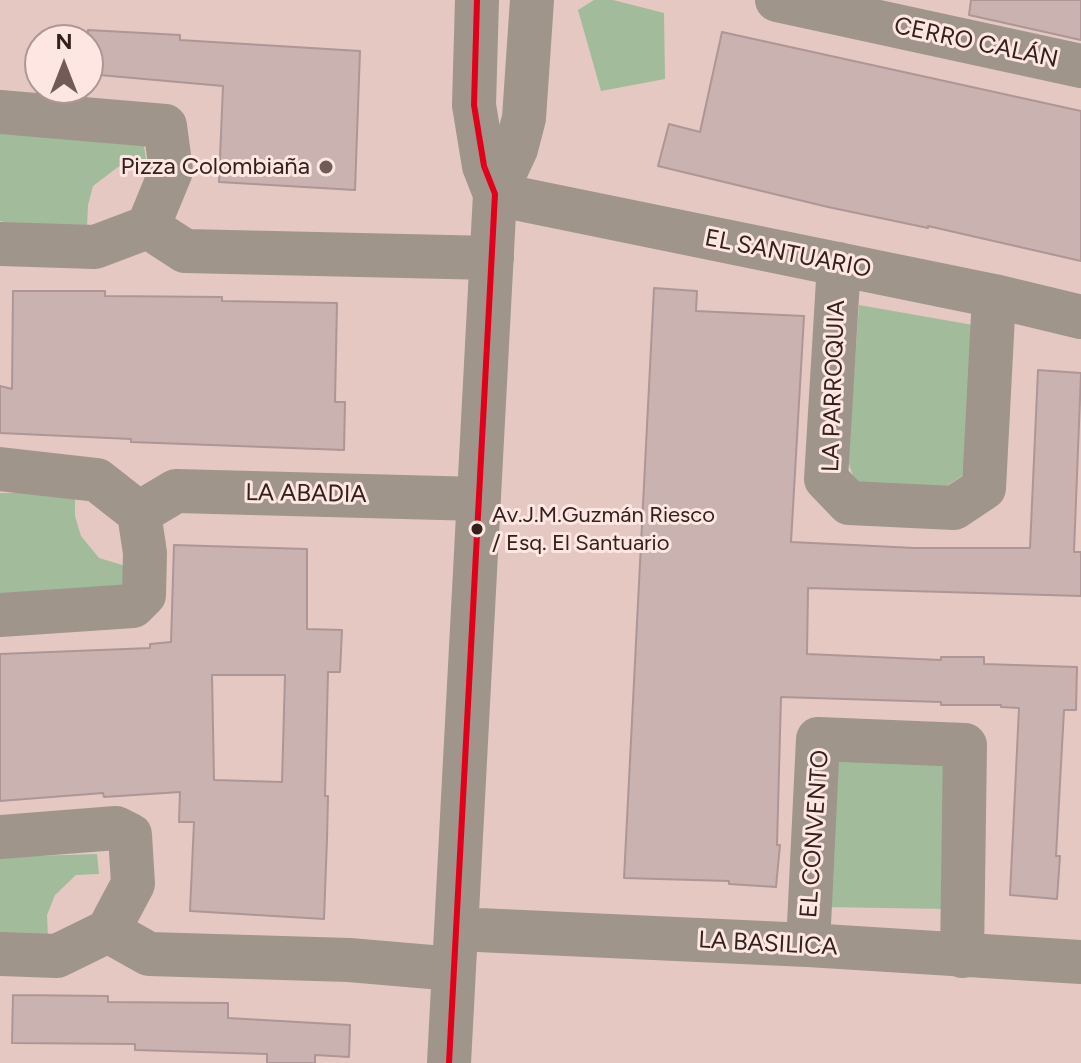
<!DOCTYPE html>
<html>
<head>
<meta charset="utf-8">
<style>
  body { margin:0 }
  #map { position:relative; width:1081px; height:1063px; overflow:hidden; background:#e5c8c2; font-family:Figtree,sans-serif }
  canvas { display:block }
  .north { position:absolute; left:24px; top:24px; width:80px; height:80px; box-sizing:border-box; background:#fee7e2; border:2px solid #ad9793; border-radius:50%; rotate:0deg; font-size:22px; font-weight:700; line-height:32px; text-align:center; color:#34201c }
  .north::after { content:''; display:block; margin:auto; width:28px; height:36px; background:#725b56; clip-path:polygon(50% 0,100% 100%,50% 72%,0 100%) }
</style>
</head>
<body>
<div id="map">
<canvas width="1081" height="1063"></canvas>
<div class="north">N</div>
</div>
<script>
const c = document.querySelector('canvas').getContext('2d');
c.lineJoin = 'round';
function fill(path, color) { c.fillStyle = color; c.fill(path, 'evenodd'); }
const toPath = rows => new Path2D(rows.map(r => 'M' + r).join(''));
function stroke(path, color, width, dash) { c.strokeStyle = color; c.lineWidth = width; c.lineCap = dash ? 'butt' : 'round'; c.setLineDash(dash || []); c.stroke(path); }
function write(font, color, halo, rows, align = 'center') {
  c.font = font + ' Figtree,sans-serif'; c.lineWidth = 6; c.setLineDash([]); c.textBaseline = 'middle'; c.strokeStyle = halo; c.fillStyle = color; for (const [text, x, y, turn = 0] of rows) {
    c.save(); c.translate(x, y); c.rotate((+turn || 0) * Math.PI / 180); c.textAlign = isNaN(turn) ? turn : align; if (halo) c.strokeText(text, 0, 0); c.fillText(text, 0, 0); c.restore();
  }
}
const green = toPath([
  [594,0,613,0,664,13,665,79,601,91,578,10],
  [0,133,144,146,146,160,118,167,93,186,88,205,87,227,30,228,0,221],
  [859,305,973,325,966,473,942,489,855,482,848,461],
  [0,493,75,493,75,516,81,536,99,558,129,567,130,586,0,599],
  [826,756,951,759,947,909,823,907],
  [97,854,99,874,76,875,55,895,47,915,48,937,0,940,0,857]
]);
const building = toPath([
  [971,0,1081,0,1081,40,969,15,971,0],
  [88,30,180,35,180,40,360,51,355,190,219,182,223,86,88,74,88,30],
  [722,32,1081,111,1081,261,928,226,928,228,828,207,658,166,669,124,700,132,722,32],
  [654,288,697,291,696,311,804,316,791,542,915,548,1030,548,1038,370,1081,373,1074,552,1081,552,1081,596,808,588,807,654,941,660,941,657,984,657,984,664,1077,667,1076,710,1064,710,1056,856,1060,856,1057,899,1010,895,1019,708,1001,707,1001,705,941,705,941,702,781,697,777,845,780,845,776,887,729,884,729,881,624,878,654,288],
  [13,291,105,291,105,296,222,297,222,301,337,303,335,402,345,402,344,450,131,442,131,439,0,433,0,386,12,389,13,291],
  [174,545,307,549,307,629,342,630,340,672,328,672,325,796,328,796,327,839,324,919,190,911,194,822,179,822,180,792,104,797,103,793,0,801,0,654,150,648,150,644,171,642,174,545],
  [212,675,285,675,282,782,214,780,212,675],
  [13,995,108,996,108,1002,228,1003,228,1018,350,1025,349,1057,315,1055,315,1063,267,1063,267,1054,135,1050,135,1044,12,1043,13,995]
]);
const minor = toPath([
  [477,0,474,105,484,166,495,194],
  [777,0,1081,66],
  [0,112,165,126,171,171,148,227,95,247,0,244],
  [495,194,994,296,1081,317],
  [148,227,185,251,492,258],
  [839,264,826,479,849,503,954,508,984,488,994,296],
  [0,469,97,480,139,513,145,553,144,595,133,606,0,615],
  [139,513,176,491,479,499],
  [0,837,116,828,130,835,133,884,108,931,57,956,0,954],
  [456,929,808,945,1081,962],
  [108,931,149,954,349,960,454,969],
  [808,945,818,739,965,745,962,956],
  [449,1063,495,194,516,149,524,118,532,0]
]);
const bus1 = toPath([
  [449,1063,495,194,484,166,474,105,477,0]
]);
const markers = [
  [326,167,8,"#725b56"],
  [477,529,7,"#34201c"]
];
const busNames = [
  ["Av.J.M.Guzmán Riesco",492,516],
  ["/ Esq. El Santuario",492,544]
];
const streetNames = [
  ["CERRO CALÁN",976,43,12],
  ["EL SANTUARIO",788,254,11],
  ["LA PARROQUIA",834,386,-88],
  ["LA ABADIA",306,494,1],
  ["EL CONVENTO",815,834,-86],
  ["LA BASILICA",768,944,3]
];
const poiNames = [
  ["Pizza Colombiaña",310,167]
];
fill(green, '#a2bb9b');
fill(building, '#c9b2b0');
stroke(building, '#ad9695', 2);
stroke(minor, '#9f958a', 44);
stroke(bus1, '#e2001a', 6);
for (const [x, y, r, color] of markers) { const dot = new Path2D(); dot.arc(x, y, r, 0, 2 * Math.PI); c.fillStyle = color; c.fill(dot); stroke(dot, '#fee7e2', 3); }
write('22px', '#34201c', '#fee7e2', busNames, 'left');
write('24px', '#34201c', '#fee7e2', streetNames);
write('24px', '#34201c', '#fee7e2', poiNames, 'right');
</script>
</body>
</html>
